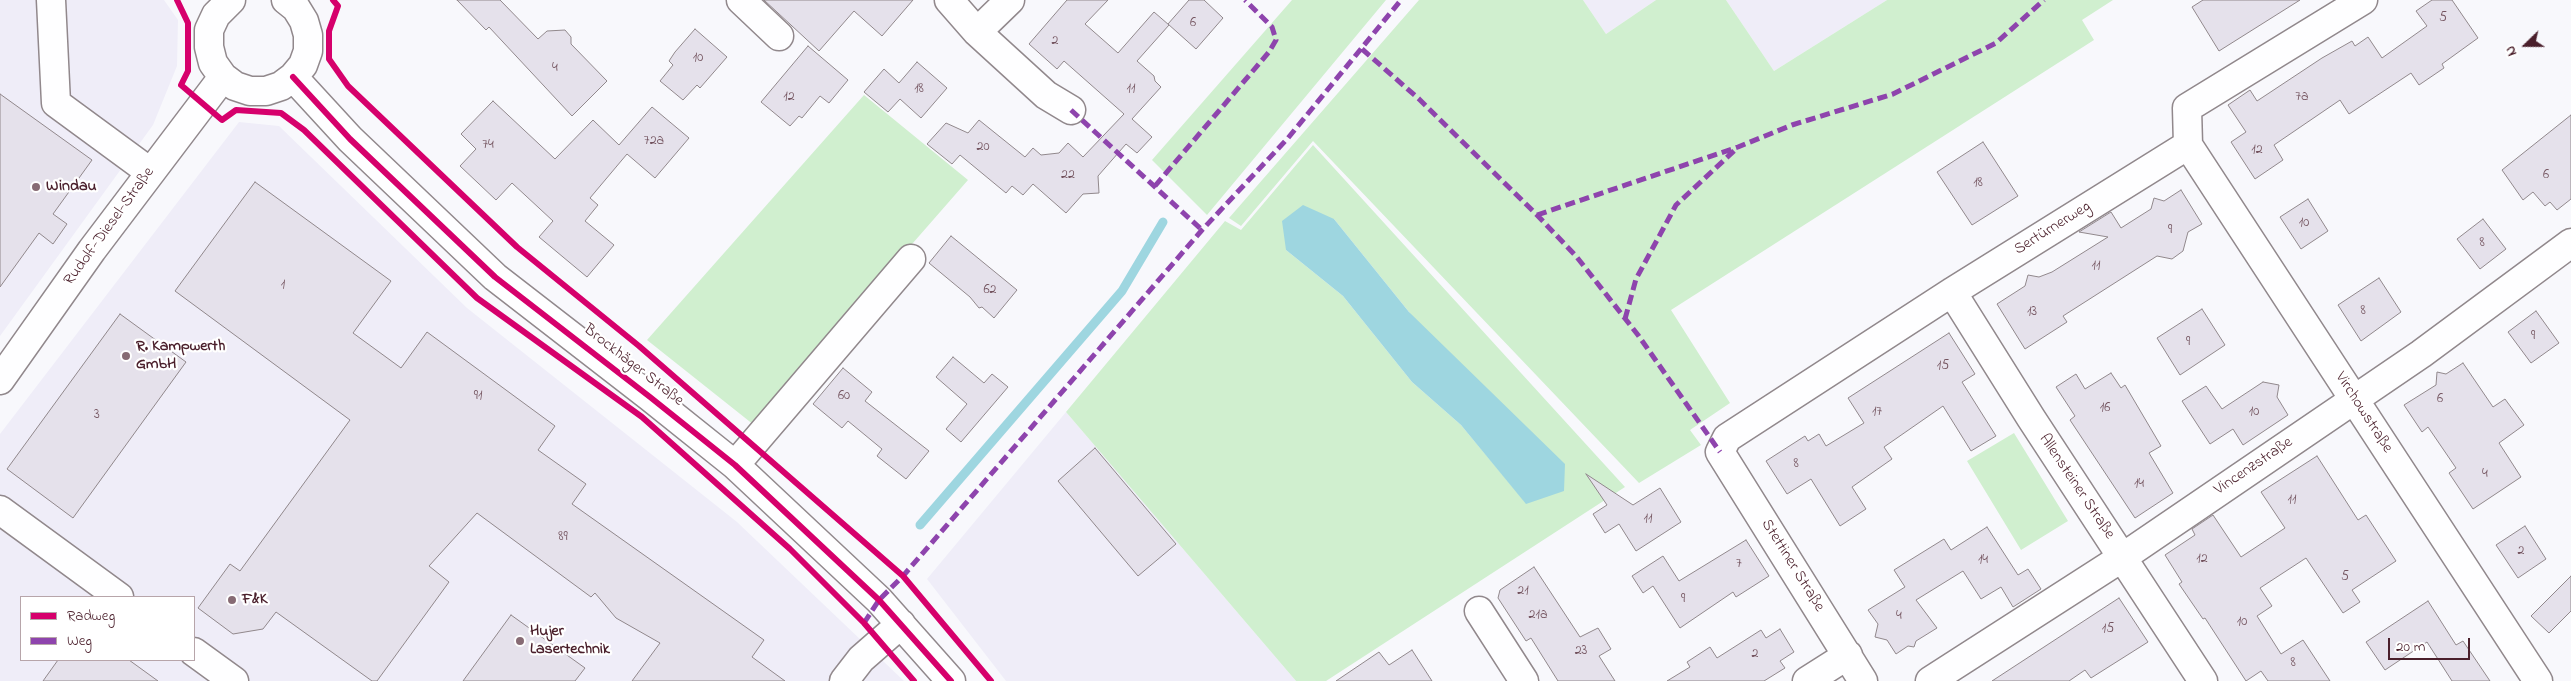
<!DOCTYPE html>
<html>
<head>
<meta charset="utf-8">
<style>
  body { margin:0 }
  #map { position:relative; width:2571px; height:681px; overflow:hidden; background:#f8f8fc; font-family:"Indie Flower",sans-serif }
  canvas { display:block }
  .legend { position:absolute; left:20px; top:596px; width:175px; height:65px; box-sizing:border-box; background:#fff; border:1px solid #b7a5aa; margin:0; padding:6px 9px; list-style:none; font-size:15px; color:#4a1f2b }
  .legend li { display:flex; align-items:center; gap:10px; height:25px }
  .legend b { width:25px; border:1px solid #b7a5aa }
  .north { position:absolute; left:2501px; top:20px; width:50px; height:50px; -webkit-text-stroke:4px #fff; paint-order:stroke; rotate:248deg; font-size:14px; font-weight:700; line-height:20px; text-align:center; color:#4a1f2b }
  .north::after { content:''; display:block; margin:auto; width:18px; height:22px; background:#4a1f2b; clip-path:polygon(50% 0,100% 100%,50% 72%,0 100%) }
  .scale { position:absolute; left:2388px; top:638px; width:82px; height:22px; box-sizing:border-box; border:2px solid #4a1f2b; border-top:0; padding-left:6px; font-size:15px; line-height:18px; white-space:nowrap; color:#4a1f2b; -webkit-text-stroke:4px #fff; paint-order:stroke }
</style>
</head>
<body>
<div id="map">
<canvas width="2571" height="681"></canvas>
<ul class="legend">
<li><b style="height:6px;background:#d6006c"></b>Radweg</li>
<li><b style="height:6px;background:#8e44ad"></b>Weg</li>
</ul>
<div class="north">N</div>
<div class="scale">20 m</div>
</div>
<script>
const c = document.querySelector('canvas').getContext('2d');
c.lineJoin = 'round';
function fill(path, color) { c.fillStyle = color; c.fill(path, 'evenodd'); }
const toPath = rows => new Path2D(rows.map(r => 'M' + r).join(''));
function stroke(path, color, width, dash) { c.strokeStyle = color; c.lineWidth = width; c.lineCap = dash ? 'butt' : 'round'; c.setLineDash(dash || []); c.stroke(path); }
function write(font, color, halo, rows, align = 'center') {
  c.font = font + ' "Indie Flower",sans-serif'; c.lineWidth = 4.5; c.setLineDash([]); c.textBaseline = 'middle'; c.strokeStyle = halo; c.fillStyle = color; for (const [text, x, y, turn = 0] of rows) {
    c.save(); c.translate(x, y); c.rotate((+turn || 0) * Math.PI / 180); c.textAlign = isNaN(turn) ? turn : align; if (halo) c.strokeText(text, 0, 0); c.fillText(text, 0, 0); c.restore();
  }
}
const built = toPath([
  [0,0,164,0,178,20,177,66,153,125,0,336],
  [1583,0,1656,0,1606,34],
  [1726,0,1887,0,1774,71],
  [239,122,279,126,467,308,737,522,904,681,0,681,0,434],
  [21,597,194,597,194,660,21,660],
  [1066,412,1296,681,1006,681,927,579]
]);
const green = toPath([
  [1292,0,1386,0,1207,215,1152,160],
  [1419,0,1583,0,1606,34,1656,0,1726,0,1774,71,1887,0,2113,0,2082,20,2094,40,1671,310,1730,403,1690,430,1701,445,1639,483,1313,141,1241,226,1229,218],
  [864,95,968,180,754,425,647,340],
  [1313,145,1625,487,1326,681,1296,681,1066,412,1225,221,1241,230],
  [1334,219,1409,312,1526,503,1461,425,1412,382,1343,296,1286,250],
  [2014,433,2068,521,2021,550,1967,461]
]);
const water = toPath([
  [1303,205,1334,219,1409,312,1565,464,1564,491,1526,504,1461,425,1412,382,1343,296,1286,250,1282,221]
]);
const stream = toPath([
  [920,525,1122,291,1163,222]
]);
const building = toPath([
  [457,0,500,0,538,39,547,31,565,30,571,37,571,44,607,81,572,116,489,27,486,30,457,0],
  [764,0,913,0,882,36,854,11,819,51,764,0],
  [1067,0,1108,0,1085,24,1118,53,1154,12,1169,25,1137,61,1154,76,1155,81,1161,87,1132,119,1152,137,1137,153,1126,144,1098,176,1099,193,1083,194,1066,213,1033,184,1023,195,1012,186,1006,193,960,155,952,164,927,144,946,123,968,133,979,120,1025,157,1033,148,1041,155,1059,153,1068,143,1083,157,1124,114,1064,61,1057,69,1029,44,1067,0],
  [1189,0,1204,0,1223,18,1196,49,1168,24,1189,0],
  [2203,0,2300,0,2219,51,2192,7,2203,0],
  [2432,0,2452,0,2478,38,2442,64,2444,68,2419,85,2411,73,2349,114,2340,100,2274,145,2283,160,2255,179,2231,142,2246,132,2228,105,2250,90,2257,101,2322,58,2352,41,2355,46,2368,37,2382,58,2427,26,2416,11,2432,0],
  [695,29,727,57,700,88,697,85,683,100,660,81,673,65,669,61,675,52,695,29],
  [808,46,848,80,829,103,820,96,802,118,799,116,790,126,761,102,808,46],
  [917,62,947,88,921,118,900,99,888,112,864,92,884,69,899,83,917,62],
  [0,94,92,160,53,214,67,224,53,244,39,233,0,287,0,94],
  [493,101,555,159,593,120,619,145,652,107,689,138,655,178,627,154,590,198,598,205,585,221,614,245,587,277,539,237,553,221,512,183,496,200,460,166,476,149,461,134,493,101],
  [2571,115,2571,199,2557,210,2550,202,2545,206,2533,192,2523,200,2502,170,2571,115],
  [1983,142,2018,196,1972,225,1937,172,1983,142],
  [255,182,391,281,353,333,401,368,427,332,555,426,538,450,586,484,572,504,764,640,752,657,785,681,632,681,660,643,616,618,595,593,591,597,477,513,429,566,449,582,377,681,372,681,276,612,263,629,233,634,198,608,230,564,240,571,350,420,175,291,255,182],
  [2181,190,2202,224,2188,232,2183,251,2172,259,2157,256,2063,316,2067,322,2025,349,1997,304,2025,286,2028,275,2039,277,2052,272,2108,237,2079,232,2111,212,2121,228,2151,209,2154,198,2164,201,2181,190],
  [2308,199,2328,231,2301,249,2280,217,2308,199],
  [2483,219,2506,249,2480,269,2457,239,2483,219],
  [951,236,1017,290,994,318,982,307,979,308,970,297,929,263,951,236],
  [2379,278,2401,312,2361,341,2338,305,2379,278],
  [2202,309,2225,345,2180,375,2157,338,2202,309],
  [2536,311,2559,343,2531,363,2508,332,2536,311],
  [120,314,186,362,73,518,7,469,120,314],
  [1949,333,1975,374,1962,382,1996,436,1971,451,1943,406,1884,447,1892,459,1852,487,1866,509,1840,526,1811,479,1787,494,1766,461,1805,436,1808,441,1819,434,1826,446,1864,423,1848,398,1949,333],
  [953,357,984,383,992,374,1008,387,961,442,946,429,967,404,936,377,953,357],
  [2463,363,2493,407,2505,399,2524,425,2499,443,2521,477,2473,509,2449,473,2456,468,2428,427,2422,432,2404,405,2436,385,2437,372,2446,374,2463,363],
  [843,368,872,392,865,401,929,451,906,479,877,456,882,449,848,421,842,428,813,404,843,368],
  [2111,373,2121,388,2125,385,2161,446,2149,453,2173,493,2135,518,2070,420,2075,416,2056,387,2076,374,2085,389,2111,373],
  [2263,382,2279,385,2277,397,2288,415,2243,445,2233,429,2210,444,2182,401,2206,386,2222,409,2263,382],
  [1095,448,1176,544,1138,576,1058,481,1095,448],
  [2317,456,2358,520,2366,515,2396,561,2352,590,2360,602,2343,613,2306,558,2260,588,2272,606,2257,616,2281,654,2303,640,2330,681,2268,681,2261,671,2246,681,2205,618,2203,619,2179,584,2182,582,2165,555,2195,535,2192,529,2213,515,2241,557,2285,528,2261,492,2317,456],
  [1586,474,1633,505,1660,488,1681,522,1636,551,1619,524,1605,533,1593,514,1607,505,1586,474],
  [2525,526,2546,559,2518,578,2496,545,2525,526],
  [1987,527,2018,575,2028,569,2041,589,2013,607,2001,587,1981,599,1963,571,1916,600,1937,628,1916,641,1914,647,1908,646,1896,654,1887,640,1875,637,1878,624,1868,610,1905,587,1894,570,1944,539,1951,550,1987,527],
  [1746,540,1769,576,1736,597,1733,592,1680,628,1653,586,1643,593,1632,576,1663,556,1679,581,1746,540],
  [1534,567,1580,637,1598,628,1611,649,1599,656,1615,681,1558,681,1531,638,1526,641,1498,598,1500,590,1534,567],
  [2571,576,2571,611,2549,633,2531,616,2571,576],
  [2119,598,2148,642,2091,678,2085,670,2069,681,1992,681,2119,598],
  [2428,601,2456,645,2463,641,2490,681,2452,681,2427,642,2385,670,2366,642,2428,601],
  [511,615,585,668,575,681,463,681,511,615],
  [1780,629,1794,652,1780,661,1785,668,1764,681,1667,681,1690,667,1687,662,1710,647,1717,658,1761,630,1766,638,1780,629],
  [1412,650,1432,681,1336,681,1379,652,1389,665,1412,650],
  [58,660,129,660,158,681,43,681,58,660]
]);
const minor = toPath([
  [51,0,56,103,150,172],
  [231,0,216,15,209,30,209,47,213,63,223,77,235,86,250,91,266,91,281,86,293,77,303,65,308,51,308,35,304,21,296,8,286,0],
  [741,0,779,36],
  [949,0,977,32,1046,95,1071,110],
  [977,32,1010,0],
  [293,77,350,139,495,277,650,397,735,465,879,600,951,681],
  [2188,145,2538,681],
  [2188,145,2187,108,2363,0],
  [1952,292,2031,418,2203,681],
  [0,380,92,250,223,77],
  [735,465,911,259],
  [0,510,119,597],
  [1479,611,1524,681],
  [194,652,234,681],
  [844,681,861,659,901,624],
  [1807,681,1848,655],
  [1863,681,1720,452,1727,438,1952,292,2188,145],
  [1930,681,2123,557,2421,354,2571,243]
]);
const quiet = toPath([
  [1362,49,1419,99,1537,215,1576,256,1638,335,1720,452],
  [1071,110,1202,230],
  [1155,186,1269,52,1276,40,1272,27,1245,0],
  [1537,215,1738,147,1792,125,1893,94,1996,43,2044,0],
  [1625,319,1636,279,1676,205,1736,149],
  [864,623,879,600,903,576,1202,230,1288,138,1401,0]
]);
const cycleway = toPath([
  [177,0,188,23,188,71,181,85,222,120,236,110,281,113,304,130,477,298,642,417,790,549,864,623,914,681],
  [333,0,338,6,329,31,329,59,348,86,517,247,639,346,903,576,991,681],
  [293,77,350,139,495,277,650,397,735,465,879,600,951,681]
]);
const markers = [
  [36,187,5,"#876b74"],
  [126,356,5,"#876b74"],
  [232,600,5,"#876b74"],
  [520,641,5,"#876b74"]
];
const numberNames = [
  ["5",2443,19],
  ["6",1193,24],
  ["2",1055,42],
  ["10",698,59],
  ["4",555,69],
  ["18",919,90],
  ["11",1131,90],
  ["12",789,98],
  ["7a",2302,98],
  ["72a",654,142],
  ["74",488,146],
  ["20",983,148],
  ["12",2257,151],
  ["22",1068,176],
  ["6",2546,176],
  ["18",1978,184],
  ["10",2304,224],
  ["9",2170,231],
  ["8",2482,244],
  ["11",2096,267],
  ["1",283,286],
  ["62",990,291],
  ["8",2363,312],
  ["13",2032,313],
  ["9",2533,337],
  ["9",2188,343],
  ["15",1943,367],
  ["91",478,397],
  ["60",844,397],
  ["6",2440,400],
  ["16",2105,409],
  ["17",1877,413],
  ["10",2254,413],
  ["3",97,416],
  ["8",1796,465],
  ["4",2485,475],
  ["14",2139,485],
  ["11",2292,501],
  ["11",1648,520],
  ["89",563,538],
  ["2",2521,552],
  ["12",2202,560],
  ["14",1983,561],
  ["7",1739,565],
  ["5",2345,578],
  ["21",1523,592],
  ["9",1683,600],
  ["21a",1538,616],
  ["4",1899,617],
  ["10",2242,623],
  ["15",2108,630],
  ["23",1581,652],
  ["2",1755,655],
  ["8",2293,664]
];
const poiNames = [
  ["Windau",46,187],
  ["R. Kampwerth",136,347],
  ["GmbH",136,365],
  ["F&K",242,600],
  ["Hujer",530,632],
  ["Lasertechnik",530,650]
];
const streetNames = [
  ["Rudolf-Diesel-Straße",110,227,-54],
  ["Sertürnerweg",2053,229,-32],
  ["Brockhäger Straße",633,366,38],
  ["Virchowstraße",2363,413,57],
  ["Vincenzstraße",2254,467,-34],
  ["Allensteiner Straße",2076,487,56],
  ["Stettiner Straße",1792,566,58]
];
fill(built, '#efedf8');
fill(green, '#d0efcf');
fill(water, '#9ed6e0');
stroke(stream, '#9ed6e0', 9);
fill(building, '#e5e1eb');
stroke(building, '#91888c', 1);
stroke(minor, '#91888c', 31);
stroke(minor, '#fefeff', 28);
stroke(quiet, '#8e44ad', 5, [10, 5]);
stroke(cycleway, '#d6006c', 6);
for (const [x, y, r, color] of markers) { const dot = new Path2D(); dot.arc(x, y, r, 0, 2 * Math.PI); c.fillStyle = color; c.fill(dot); stroke(dot, '#fff', 2); }
write('14px', '#72525d', null, numberNames);
write('bold 16px', '#4a1f2b', '#fff', poiNames, 'left');
write('16px', '#4a1f2b', '#fff', streetNames);
</script>
</body>
</html>
